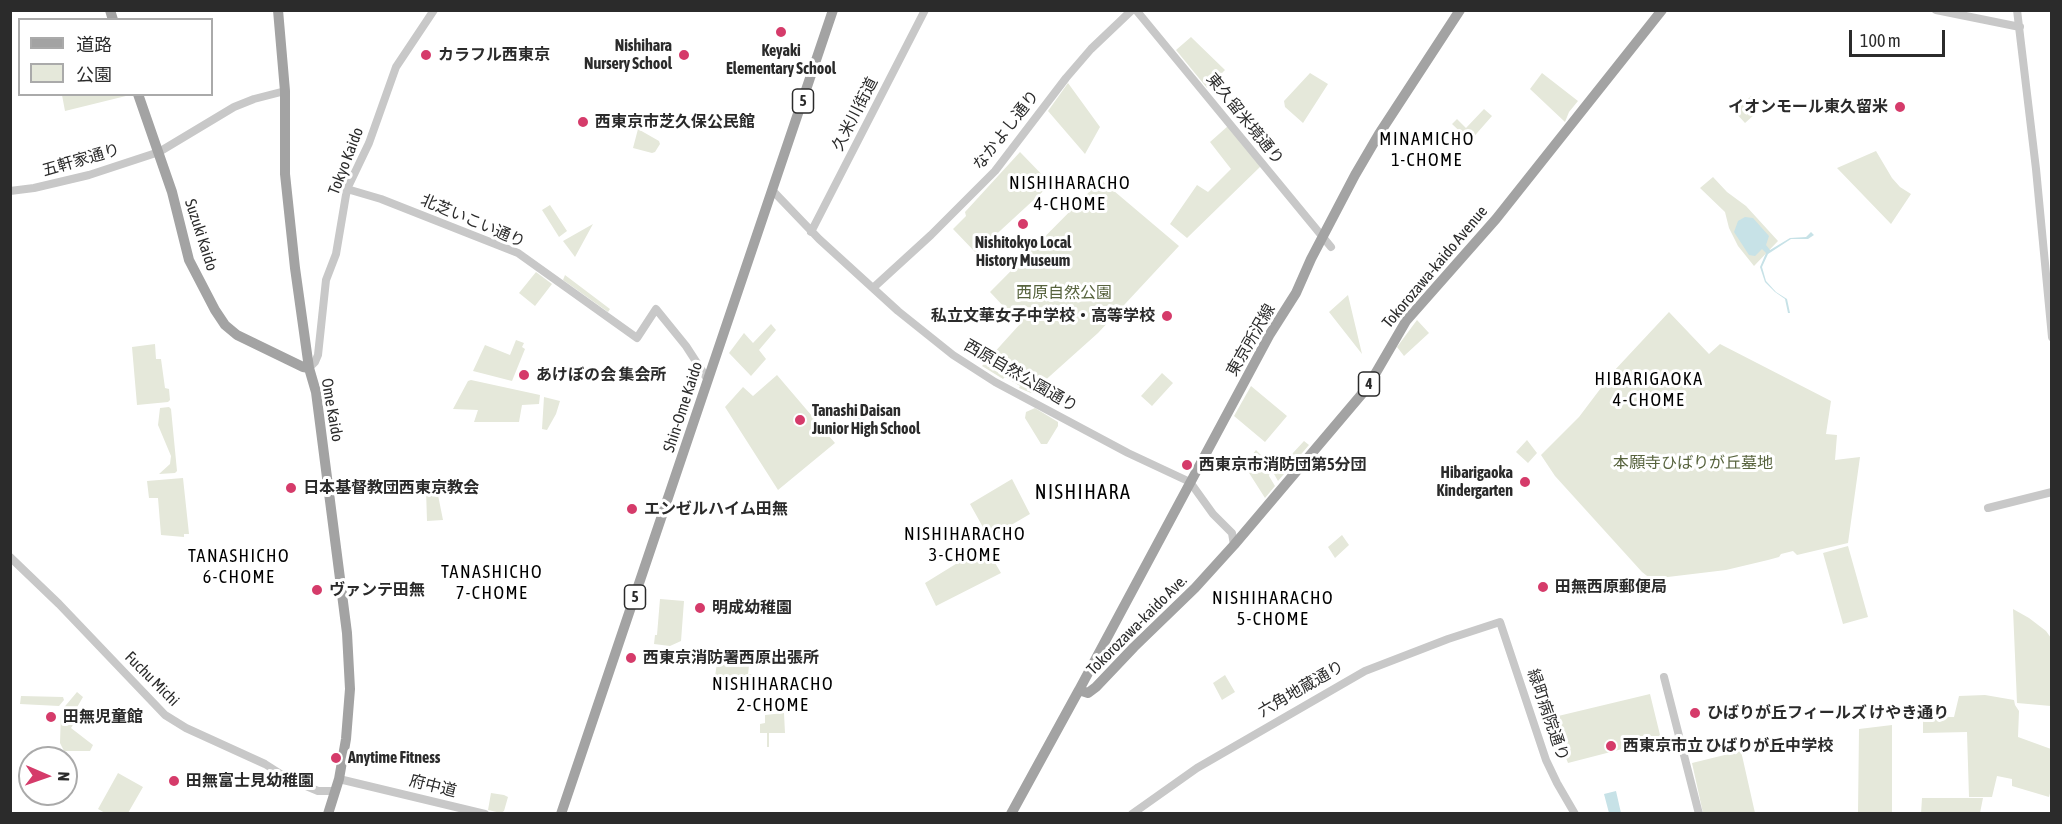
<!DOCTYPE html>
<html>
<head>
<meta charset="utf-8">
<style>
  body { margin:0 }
  #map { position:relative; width:2062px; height:824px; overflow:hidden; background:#fff; font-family:"Asap Condensed","Noto Sans JP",sans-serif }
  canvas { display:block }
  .frame { position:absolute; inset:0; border:12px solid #2b2b2b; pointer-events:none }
  .legend { position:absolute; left:18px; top:18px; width:195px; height:78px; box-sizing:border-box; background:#fff; border:2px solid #aaa; margin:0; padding:8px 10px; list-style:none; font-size:18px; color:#2b2b2b }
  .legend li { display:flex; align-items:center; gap:12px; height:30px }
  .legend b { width:30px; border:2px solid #aaa }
  .north { position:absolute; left:18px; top:746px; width:60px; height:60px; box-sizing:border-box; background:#fff; border:2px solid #aaa; border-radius:50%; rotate:92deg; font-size:16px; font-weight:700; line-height:24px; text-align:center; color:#2b2b2b }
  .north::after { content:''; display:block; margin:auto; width:21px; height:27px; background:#d53b6a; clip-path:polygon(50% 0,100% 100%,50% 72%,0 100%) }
  .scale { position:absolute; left:1849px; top:30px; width:96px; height:27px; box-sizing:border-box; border:3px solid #2b2b2b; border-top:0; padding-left:8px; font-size:18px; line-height:21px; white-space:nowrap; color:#2b2b2b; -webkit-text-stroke:4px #fff; paint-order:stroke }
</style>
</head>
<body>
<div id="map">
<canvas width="2062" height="824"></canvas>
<div class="frame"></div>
<ul class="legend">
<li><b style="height:8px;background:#a3a3a3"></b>道路</li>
<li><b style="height:16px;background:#e5e8da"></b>公園</li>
</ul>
<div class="north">N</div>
<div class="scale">100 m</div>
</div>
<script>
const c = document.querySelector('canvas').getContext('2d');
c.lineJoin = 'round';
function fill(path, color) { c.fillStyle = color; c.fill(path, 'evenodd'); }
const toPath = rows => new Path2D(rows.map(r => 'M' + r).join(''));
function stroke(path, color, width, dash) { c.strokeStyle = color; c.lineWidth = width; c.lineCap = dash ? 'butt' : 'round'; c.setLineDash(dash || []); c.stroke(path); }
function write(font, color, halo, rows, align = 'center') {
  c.font = font + ' "Asap Condensed","Noto Sans JP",sans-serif'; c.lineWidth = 6; c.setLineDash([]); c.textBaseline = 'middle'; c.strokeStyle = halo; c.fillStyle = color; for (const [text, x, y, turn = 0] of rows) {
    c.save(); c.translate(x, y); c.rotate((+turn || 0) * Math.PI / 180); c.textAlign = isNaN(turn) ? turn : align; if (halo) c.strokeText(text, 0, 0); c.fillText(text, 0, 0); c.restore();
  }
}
const green = toPath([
  [1191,37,1225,70,1207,88,1176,50],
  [1310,73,1328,84,1303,123,1285,107,1284,101],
  [1542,73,1578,101,1569,112,1565,122,1530,89],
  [1068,83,1100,127,1085,154,1048,111],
  [62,95,62,94,130,95,65,111],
  [1751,96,1757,102,1751,111,1754,115,1745,123,1735,112],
  [1484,109,1492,116,1470,141,1452,124,1457,119,1466,128],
  [1228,126,1261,166,1187,238,1170,224,1197,185,1208,192,1231,169,1210,142],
  [638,129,659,141,660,144,655,152,652,153,633,148],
  [1876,151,1892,178,1900,187,1911,194,1891,224,1837,168],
  [1020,152,1051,184,976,253,953,229,966,216,965,212],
  [1713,177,1727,192,1746,206,1778,241,1754,266,1738,246,1729,228,1725,212,1700,188],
  [1101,180,1179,246,1098,333,1031,393,1019,388,1020,386,1005,377,1003,379,982,366,1020,324,990,292],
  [550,205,567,231,559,237,542,210],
  [593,224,575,257,563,241],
  [536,272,552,284,535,306,519,293],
  [565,275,610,309,608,312,563,280],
  [1348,295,1362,354,1329,312],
  [1669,312,1709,354,1720,344,1831,401,1826,434,1837,435,1835,460,1860,457,1848,543,1797,555,1793,551,1781,554,1779,557,1768,560,1726,570,1651,579,1642,572,1555,476,1541,455,1579,417,1613,372],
  [1417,320,1429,333,1404,356,1397,347],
  [771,324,776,330,759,350,766,359,751,376,729,353,744,333,753,343],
  [516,340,524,343,522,347,525,349,512,381,473,371,485,345,510,355],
  [155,344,156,359,161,359,165,388,169,389,170,400,168,402,137,405,132,347],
  [1162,373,1173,383,1152,406,1141,396],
  [777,375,835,443,778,490,725,407,743,387,753,396],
  [471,380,540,395,539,404,522,405,519,422,474,422,478,410,453,409,468,381],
  [1251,386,1287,416,1265,442,1234,416],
  [544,397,560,401,556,414,547,430,542,429],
  [169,407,171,409,177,471,175,473,159,474,170,464,171,456,158,425,160,408],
  [1035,408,1058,422,1058,426,1047,444,1041,444,1025,418,1026,412],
  [1527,440,1537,453,1528,463,1516,452],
  [1304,441,1309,445,1278,481,1274,474,1278,466,1290,453,1292,454],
  [1256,450,1271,465,1269,476,1275,486,1265,498,1244,465],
  [183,478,189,534,184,534,184,537,161,535,158,498,149,498,147,481],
  [1012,479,1030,514,989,538,970,504],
  [426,489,438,495,443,520,427,521],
  [1342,535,1349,545,1335,558,1328,547],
  [985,546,1001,573,936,606,925,583],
  [1848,546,1868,617,1843,624,1823,553],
  [660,599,684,601,681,641,670,646,654,644,655,635,657,635],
  [2013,609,2029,618,2046,631,2051,638,2051,706,2017,703],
  [717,662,749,666,748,674,754,675,752,690,741,682,715,677],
  [1225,675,1235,692,1222,700,1213,683],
  [77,692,83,697,72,716,76,720,71,728,93,745,90,751,64,751,60,743,61,711],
  [1650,694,1661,739,1568,763,1559,741,1554,717],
  [1985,695,2014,700,2015,705,2019,711,2018,737,2051,749,2051,789,2049,797,2012,786,2012,779,1997,776,1992,797,1969,797,1967,732,1923,733,1923,717,1954,717,1959,696],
  [21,696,63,697,64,700,59,706,20,704],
  [784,713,785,733,769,733,769,747,767,747,767,733,760,733,760,724,765,723,765,715],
  [1892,725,1892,813,1858,813,1859,729],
  [1741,751,1755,813,1703,813,1692,763],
  [118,773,143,787,128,813,105,813,98,809],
  [491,793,504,795,508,797,504,811,501,813,488,810],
  [1922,798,1983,798,1980,813,1921,814]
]);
const water = toPath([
  [1745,217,1753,218,1769,236,1766,245,1770,250,1790,238,1806,237,1811,232,1814,235,1808,239,1791,239,1768,254,1762,267,1766,281,1776,292,1787,299,1790,313,1788,313,1785,299,1775,292,1765,282,1760,267,1766,253,1762,249,1755,256,1749,255,1734,232,1738,221],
  [853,407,869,425,861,431,846,413],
  [1616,791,1621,813,1609,813,1604,794]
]);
const minor = toPath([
  [1136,10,1331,247],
  [1936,10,2020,27],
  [2017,10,2036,169,2052,337],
  [347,189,381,199,518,253,637,338,656,309,686,346,708,380],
  [10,191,34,188,89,175,159,152,234,107,254,99,285,91],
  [773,191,819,239,898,311,953,355,995,382,1128,453,1190,482,1213,514,1232,533,1234,545],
  [811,232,925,10],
  [873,288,931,235,995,171,1066,78,1091,49,1132,10],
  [309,368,315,362,318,355,326,280,336,254,347,189,369,143,396,67,434,10],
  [1988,508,2052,492],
  [10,557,59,604,165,715,186,728,265,764,287,778,318,791,335,791],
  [1664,677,1699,814],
  [339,779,485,814],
  [1132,814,1197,768,1365,671,1448,639,1500,622,1546,760,1557,783,1575,814]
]);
const major = toPath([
  [110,10,113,20],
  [278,10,285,91,285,174,295,268,309,368,316,392,347,633,350,689,346,739,339,779,328,814],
  [138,94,172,192,189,260,215,310,225,325,237,335,303,367,309,368],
  [1079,690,1270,334,1296,293,1311,259,1355,175,1379,134,1460,10],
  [561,814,833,10],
  [1011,814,1079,690,1088,693,1096,687,1134,647,1195,588,1234,545,1367,388,1406,321,1496,219,1662,10]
]);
const markers = [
  [781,32,6,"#d53b6a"],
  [426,55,6,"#d53b6a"],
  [684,55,6,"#d53b6a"],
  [1900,107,6,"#d53b6a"],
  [583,122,6,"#d53b6a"],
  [1023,224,6,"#d53b6a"],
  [1167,316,6,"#d53b6a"],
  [524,375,6,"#d53b6a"],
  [800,420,6,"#d53b6a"],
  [1187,465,6,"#d53b6a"],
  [1525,482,6,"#d53b6a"],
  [291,488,6,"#d53b6a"],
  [632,509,6,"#d53b6a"],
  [1543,587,6,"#d53b6a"],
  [317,590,6,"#d53b6a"],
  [700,608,6,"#d53b6a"],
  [631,658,6,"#d53b6a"],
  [1695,713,6,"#d53b6a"],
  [51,717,6,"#d53b6a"],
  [1611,746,6,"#d53b6a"],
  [336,758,6,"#d53b6a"],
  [174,781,6,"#d53b6a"]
];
const shields = [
  [803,101,21],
  [1369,384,21],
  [635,597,21]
];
const shieldNames = [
  ["5",803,101],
  ["4",1369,384],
  ["5",635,597]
];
const poiNames = [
  ["Nishihara",672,46,"right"],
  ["Nursery School",672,64,"right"],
  ["Keyaki",781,51,"center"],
  ["Elementary School",781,69,"center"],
  ["カラフル西東京",438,55],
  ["イオンモール東久留米",1888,107,"right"],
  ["西東京市芝久保公民館",595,122],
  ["Nishitokyo Local",1023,243,"center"],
  ["History Museum",1023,261,"center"],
  ["私立文華女子中学校・高等学校",1155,316,"right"],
  ["あけぼの会 集会所",536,375],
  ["Tanashi Daisan",812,411],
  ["Junior High School",812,429],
  ["西東京市消防団第5分団",1199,465],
  ["Hibarigaoka",1513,473,"right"],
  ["Kindergarten",1513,491,"right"],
  ["日本基督教団西東京教会",303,488],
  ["エンゼルハイム田無",644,509],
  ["田無西原郵便局",1555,587],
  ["ヴァンテ田無",329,590],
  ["明成幼稚園",712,608],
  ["西東京消防署西原出張所",643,658],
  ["ひばりが丘フィールズ けやき通り",1707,713],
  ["田無児童館",63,717],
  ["西東京市立 ひばりが丘中学校",1623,746],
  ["Anytime Fitness",348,758],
  ["田無富士見幼稚園",186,781]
];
const streetNames = [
  ["久米川街道",855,114,-63],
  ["東久留米境通り",1245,119,51],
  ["なかよし通り",1006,130,-52],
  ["五軒家通り",81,160,-16],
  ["Tokyo Kaido",346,161,-69],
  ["北芝いこい通り",473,221,23],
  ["Suzuki Kaido",201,235,72],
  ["Tokorozawa-kaido Avenue",1435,267,-50],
  ["東京所沢線",1251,340,-60],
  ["西原自然公園通り",1021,376,30],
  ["Shin-Ome Kaido",683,407,-72],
  ["Ome Kaido",332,410,80],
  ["Tokorozawa-kaido Ave.",1137,625,-45],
  ["Fuchu Michi",152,679,45],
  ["六角地蔵通り",1301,689,-30],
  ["緑町病院通り",1548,715,71],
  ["府中道",433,786,14]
];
const parkNames = [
  ["西原自然公園",1064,293],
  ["本願寺ひばりが丘墓地",1693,463]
];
const neighbourhoodNames = [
  ["MINAMICHO",1427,139],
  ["1-CHOME",1427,160],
  ["NISHIHARACHO",1070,183],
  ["4-CHOME",1070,204],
  ["HIBARIGAOKA",1649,379],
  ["4-CHOME",1649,400],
  ["NISHIHARACHO",965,534],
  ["3-CHOME",965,555],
  ["TANASHICHO",239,556],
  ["6-CHOME",239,577],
  ["TANASHICHO",492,572],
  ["7-CHOME",492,593],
  ["NISHIHARACHO",1273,598],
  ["5-CHOME",1273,619],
  ["NISHIHARACHO",773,684],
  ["2-CHOME",773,705]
];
const quarterNames = [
  ["NISHIHARA",1083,493]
];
fill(green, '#e5e8da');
fill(water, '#c7e2e7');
stroke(minor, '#c8c8c8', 8);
stroke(major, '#a3a3a3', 10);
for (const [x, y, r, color] of markers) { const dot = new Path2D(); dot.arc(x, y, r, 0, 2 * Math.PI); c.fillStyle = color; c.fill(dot); stroke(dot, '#fff', 2); }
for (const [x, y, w] of shields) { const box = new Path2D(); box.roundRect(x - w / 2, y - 12, w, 24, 4.5); c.fillStyle = '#fff'; c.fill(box); stroke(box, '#2b2b2b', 1.5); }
write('bold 15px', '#2b2b2b', null, shieldNames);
write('bold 16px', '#2b2b2b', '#fff', poiNames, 'left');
write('16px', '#2b2b2b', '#fff', streetNames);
write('16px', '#57633d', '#fff', parkNames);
c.letterSpacing = '1.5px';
write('18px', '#000', '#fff', neighbourhoodNames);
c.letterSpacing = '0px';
c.letterSpacing = '1.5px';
write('20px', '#000', '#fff', quarterNames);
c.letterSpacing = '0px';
</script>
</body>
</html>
